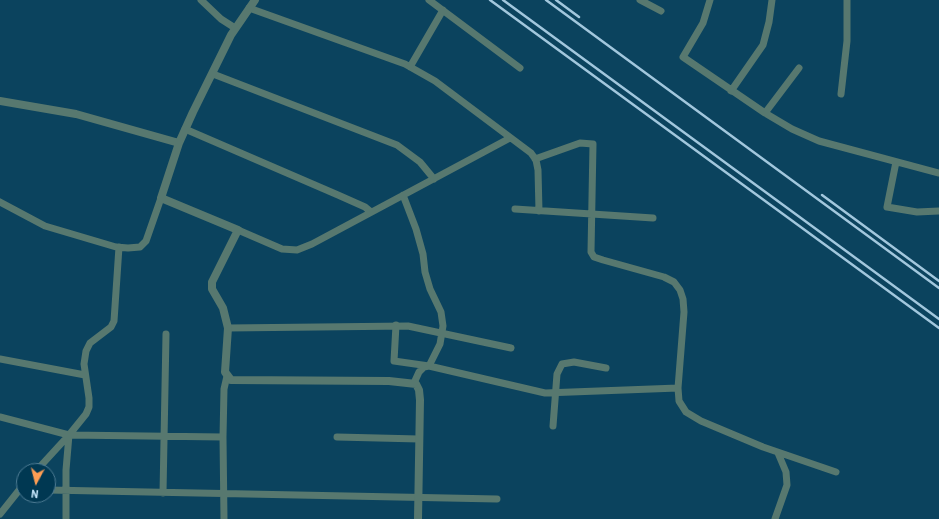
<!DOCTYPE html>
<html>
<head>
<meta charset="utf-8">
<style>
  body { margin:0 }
  #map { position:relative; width:939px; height:519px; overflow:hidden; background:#0b435e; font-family:Barlow,sans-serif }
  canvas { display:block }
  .north { position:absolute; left:16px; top:463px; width:40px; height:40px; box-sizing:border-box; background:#003852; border:1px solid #4e7c94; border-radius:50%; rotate:187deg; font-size:11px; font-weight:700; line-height:16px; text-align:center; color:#c2e3f8 }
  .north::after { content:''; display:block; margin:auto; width:14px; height:18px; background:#fc9d54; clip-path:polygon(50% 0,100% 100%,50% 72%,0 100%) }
</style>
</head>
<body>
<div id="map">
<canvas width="939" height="519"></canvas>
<div class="north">N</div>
</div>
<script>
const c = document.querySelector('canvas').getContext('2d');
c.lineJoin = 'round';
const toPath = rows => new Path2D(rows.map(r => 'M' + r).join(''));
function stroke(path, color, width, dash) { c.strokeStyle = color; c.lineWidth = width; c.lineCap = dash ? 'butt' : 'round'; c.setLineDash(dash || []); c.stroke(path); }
const minor = toPath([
  [201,0,221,19,235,28],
  [429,0,520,68],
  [640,0,661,11],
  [710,0,703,23,683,57,765,113,792,129,819,141,939,173],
  [249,8,405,64,435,81,531,153,536,160,538,170,539,211],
  [410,67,443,10],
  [213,74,397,145,420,162,434,179],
  [731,91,763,45,769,22,772,0],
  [841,94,847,41,847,0],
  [765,113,799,68],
  [185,129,338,195,365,207,371,212],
  [535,159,580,143,593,144,591,252,594,257,603,260,664,277,674,282,680,290,683,299,684,312,678,388,679,401,686,412,701,421,763,447,836,472],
  [896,162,887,207,917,212,939,211],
  [403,195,416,229,423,254,425,272,430,289,441,312,443,326,440,344,429,366,424,367,419,372,414,383],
  [0,202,45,226,116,247,128,248,140,247,146,241,161,198],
  [515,209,653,218],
  [238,230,282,249,297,250,312,244,510,138],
  [396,325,394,361,429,366,545,393,678,388],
  [228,328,408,326,511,348],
  [0,359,85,375],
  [0,417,69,435,223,437],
  [553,426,557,374,562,364,574,362,606,368],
  [337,437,419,439],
  [36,471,69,435,86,414,89,407,89,398,84,364,86,351,90,343,111,327,114,321,119,247],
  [48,490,497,499],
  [163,493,166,334],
  [0,514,24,484],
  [66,519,66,470,69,435],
  [224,519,223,437,224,389,227,376],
  [775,519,787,485,786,472,778,453]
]);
const tertiary = toPath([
  [255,0,231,35,193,112,179,143,161,198,238,230,212,282,212,289,223,308,228,328,225,372,231,380,389,381,416,384,419,390,420,400,418,519],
  [0,101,76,114,179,143]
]);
const rail = toPath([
  [490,0,939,328],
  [503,0,939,319],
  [546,0,939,288],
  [556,0,579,17],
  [822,195,939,281]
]);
stroke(minor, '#57786f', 7);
stroke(tertiary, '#57786f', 8);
stroke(rail, '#a2c7dd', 2.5);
</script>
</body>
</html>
